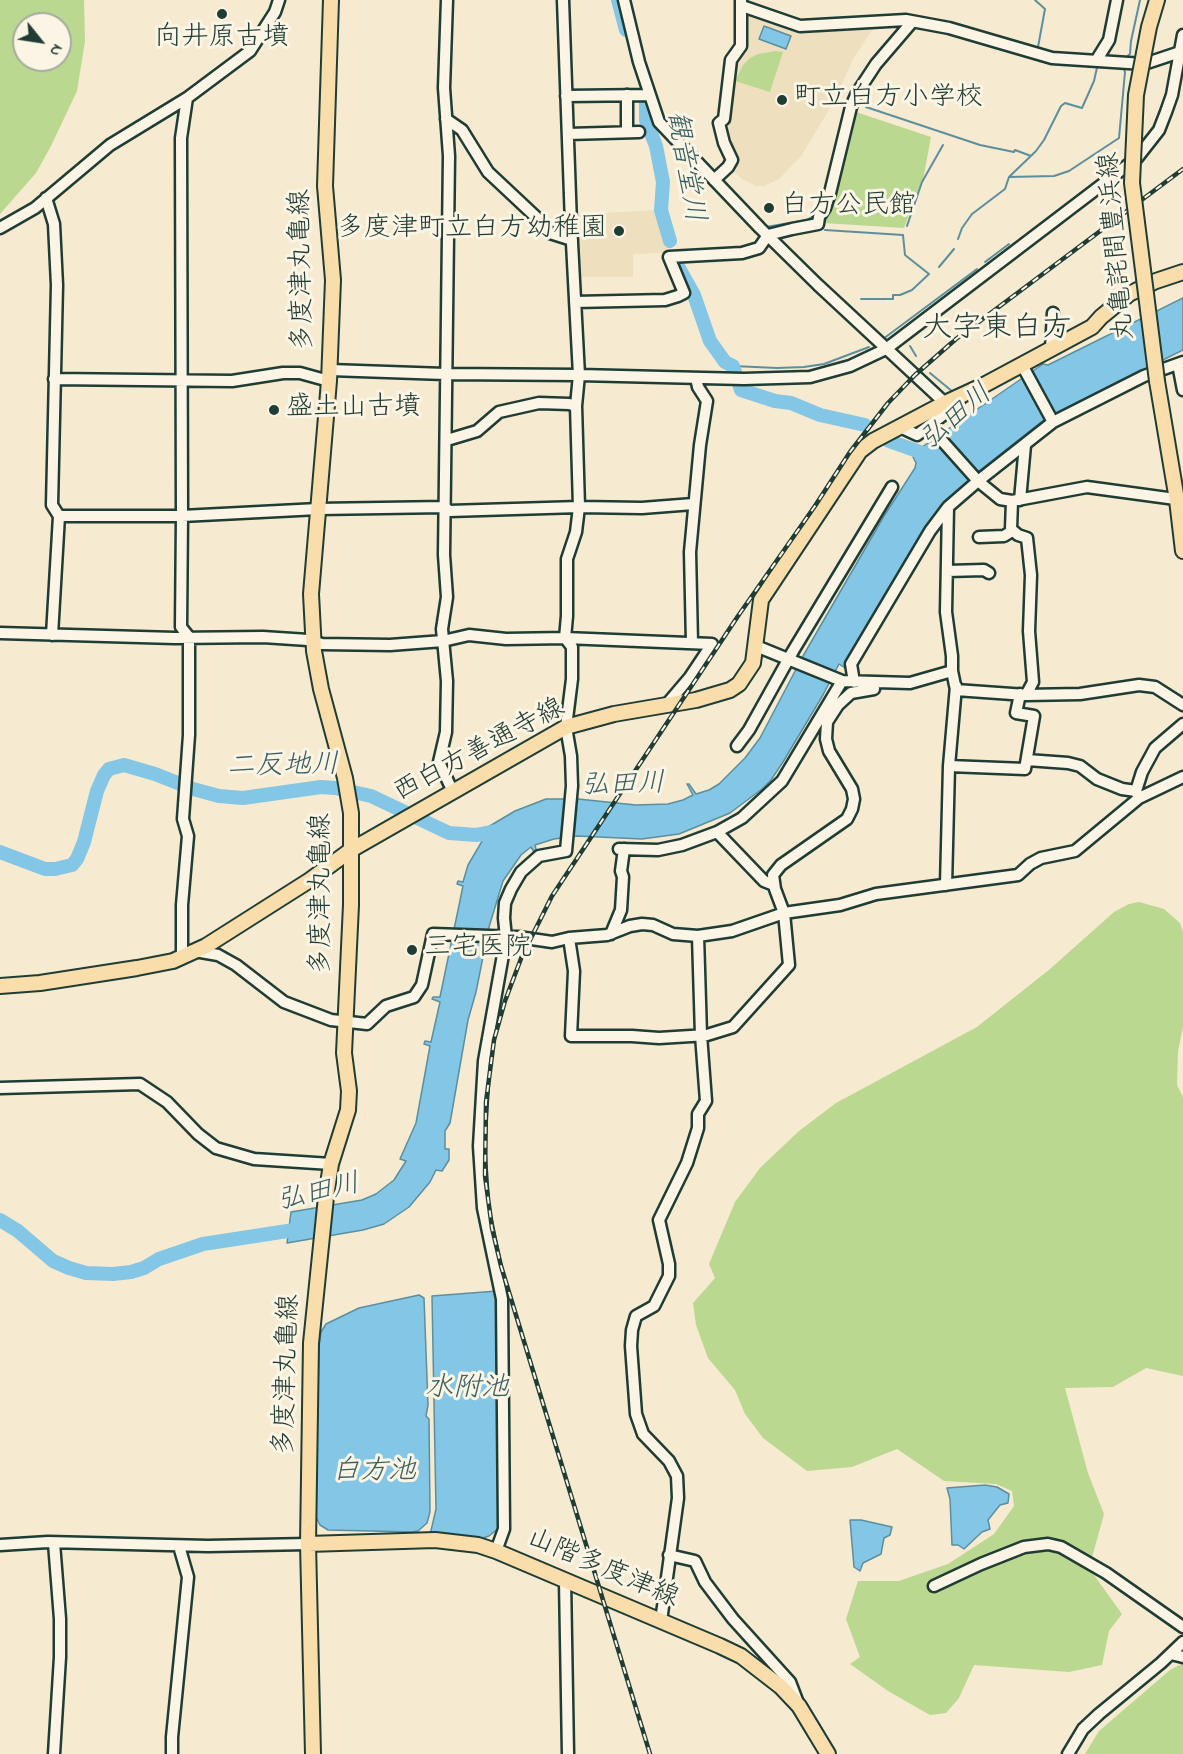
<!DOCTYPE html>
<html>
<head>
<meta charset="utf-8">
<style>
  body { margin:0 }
  #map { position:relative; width:1183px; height:1754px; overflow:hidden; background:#f6ead0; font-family:"Indie Flower",sans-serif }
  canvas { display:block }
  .north { position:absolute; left:12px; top:12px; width:60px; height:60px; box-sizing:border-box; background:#fcf5e5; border:2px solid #a4ab9e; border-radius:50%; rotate:120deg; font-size:16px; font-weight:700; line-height:24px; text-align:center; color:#1f3d34 }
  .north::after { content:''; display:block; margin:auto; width:21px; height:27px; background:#1f3d34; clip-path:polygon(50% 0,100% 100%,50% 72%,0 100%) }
</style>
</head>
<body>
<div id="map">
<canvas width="1183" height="1754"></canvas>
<div class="north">N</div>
</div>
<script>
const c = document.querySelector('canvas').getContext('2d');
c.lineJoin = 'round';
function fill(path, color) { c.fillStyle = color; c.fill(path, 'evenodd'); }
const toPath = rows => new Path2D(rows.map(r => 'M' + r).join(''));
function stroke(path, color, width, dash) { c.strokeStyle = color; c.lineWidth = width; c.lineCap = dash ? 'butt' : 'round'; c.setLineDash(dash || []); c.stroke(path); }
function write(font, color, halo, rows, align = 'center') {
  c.font = font + ' "Indie Flower","Klee One",sans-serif'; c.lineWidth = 6; c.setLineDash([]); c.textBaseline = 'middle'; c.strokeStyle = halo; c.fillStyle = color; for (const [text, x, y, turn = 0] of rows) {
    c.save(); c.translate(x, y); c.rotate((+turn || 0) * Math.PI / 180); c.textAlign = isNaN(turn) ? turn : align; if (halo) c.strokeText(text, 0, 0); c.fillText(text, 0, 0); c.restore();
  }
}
const built = toPath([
  [746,13,777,23,874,27,853,59,836,98,802,155,779,179,764,186,756,186,742,179,730,168,723,127,734,60,737,55,742,54,744,49],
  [657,210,668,247,665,253,633,254,633,277,578,277,574,215]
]);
const green = toPath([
  [0,0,84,0,85,41,77,91,51,146,36,173,0,214],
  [24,24,60,24,60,60,24,60],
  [776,51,783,52,770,92,735,81,743,65,750,58,758,54],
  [853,111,931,137,923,180,904,228,823,223,830,206],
  [1139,902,1164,909,1180,923,1183,932,1183,1027,1178,1051,1177,1085,1183,1097,1183,1376,1146,1368,1113,1387,1065,1388,1088,1473,1104,1514,1089,1568,1122,1614,1109,1631,1102,1665,1069,1672,974,1665,959,1698,946,1713,930,1715,888,1691,850,1664,860,1657,846,1619,858,1581,899,1581,948,1564,994,1534,1014,1506,1012,1491,996,1484,944,1481,897,1449,852,1467,807,1471,763,1438,745,1414,735,1390,708,1358,696,1325,693,1303,715,1278,709,1264,735,1202,760,1168,799,1131,836,1103,977,1027,1050,969,1114,912,1129,904],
  [1183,1663,1183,1754,1085,1754,1099,1731,1170,1670]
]);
const water = toPath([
  [764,26,791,36,786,49,759,39,764,26],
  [1183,298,1183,350,1080,402,1055,420,1045,419,979,471,941,508,900,570,845,668,839,664,823,695,783,762,771,780,762,789,730,813,679,834,642,839,577,836,554,839,535,845,536,849,534,852,531,847,521,855,503,881,489,927,476,992,468,1020,450,1123,445,1131,445,1149,449,1149,449,1160,442,1171,436,1170,430,1182,409,1207,384,1224,363,1230,287,1243,291,1212,362,1200,376,1194,394,1180,406,1161,400,1159,416,1123,430,1046,424,1044,425,1041,431,1042,440,1002,432,999,433,997,440,997,463,886,457,884,458,881,463,882,468,865,481,843,488,827,515,811,546,799,578,799,636,805,668,804,683,800,693,795,687,784,689,784,696,794,709,790,719,784,745,758,760,738,803,656,884,516,915,468,916,463,913,457,919,449,1043,364,1048,365,1183,298],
  [497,1291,499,1528,489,1536,483,1538,430,1535,436,1509,432,1296,497,1291],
  [419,1295,424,1298,428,1405,426,1416,429,1419,430,1512,427,1523,418,1531,412,1532,328,1530,320,1525,315,1515,319,1346,321,1332,326,1324,359,1308,419,1295],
  [985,1485,997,1487,1009,1494,1008,1503,1000,1505,988,1520,990,1529,982,1532,964,1549,958,1545,952,1545,950,1499,947,1488,985,1485],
  [850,1520,861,1520,892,1527,890,1535,884,1538,881,1554,863,1563,860,1571,854,1567,850,1520]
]);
const stream = toPath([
  [1035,0,1045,9,1038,47],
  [1123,60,1130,54,1131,41,1140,0],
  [866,107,980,145,1014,152,1015,150,1031,156],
  [1009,177,1054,176,1069,171,1119,138,1125,72,1123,67],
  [907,226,922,182,943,145],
  [766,227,807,220,816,214],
  [825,230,903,235,905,255,929,274,912,290,900,295,893,295,893,299,861,299],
  [958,239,962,228,972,214,1005,189,1009,177,1036,151,1044,140,1061,106,1065,103,1082,108,1094,81,1098,63],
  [985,262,1009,244],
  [939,267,954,249],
  [1070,331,1088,321],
  [883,339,977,269],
  [910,346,916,356],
  [733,366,777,368,804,367,824,364,869,347],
  [930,373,953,392]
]);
const river = toPath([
  [618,0,626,30],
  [646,101,646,120,656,146,663,182,661,210,670,241],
  [676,263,694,295,710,341,725,362,733,366,741,390,775,401,791,403,820,415,865,425],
  [889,441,934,457],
  [0,852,45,869,55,869,72,865,77,859,84,842,97,791,104,775,109,769,124,765,155,774,193,789,219,796,243,798,321,787,335,788,371,796,449,833,476,835,503,830],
  [0,1220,18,1231,53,1261,69,1268,86,1273,113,1274,131,1272,144,1268,159,1259,203,1244,307,1228]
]);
const minor = toPath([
  [447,0,444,88,449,156,444,555,447,597,442,629,447,681,446,732,439,762,453,792],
  [563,0,571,224,579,375,744,379,810,377,850,366,886,349,1137,158,1159,130,1166,112,1172,95,1183,35],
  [624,0,639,62,659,122,760,228,818,285,945,403],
  [742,6,800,26,906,20,949,28,1052,58,1144,64,1183,51],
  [1096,61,1109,40,1117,0],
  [627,95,627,132],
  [566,96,650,95],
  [446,119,462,130,488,172,536,217,541,226,550,233,572,240],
  [568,134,639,132],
  [714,180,728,167,732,160,724,143,719,123,724,119,731,60,741,46,741,0],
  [46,198,54,224,57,285,52,505,59,516,52,635],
  [0,228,35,208,110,145,187,98,250,51,275,12,279,0],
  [575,302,665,300,678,296,684,293,669,257,742,253,759,248,768,235,792,229,818,224,819,217,825,208,830,193,851,107,857,93,876,64,912,22],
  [1051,349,1053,313],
  [1183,362,1144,376,1053,422,978,481,948,507,946,612,952,656,952,671,956,690,1026,695,1080,694,1139,685,1155,687,1183,705],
  [1178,364,1183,390],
  [1022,365,1053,422],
  [330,370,445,374,579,375,576,406,579,507,576,532,567,559,567,616,565,638,572,647,572,679,566,727,571,756,572,786,566,851,539,856,521,872,511,889,505,903,504,918,506,938,484,1061,479,1146,483,1208,502,1299,504,1529,496,1551],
  [54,379,232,381,283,373,300,373,329,381],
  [929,426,978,481,1000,499,1012,501,1087,487,1183,500],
  [900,427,917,435,951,409,961,398],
  [447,440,477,431,499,412,539,403,569,404,576,406],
  [1020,500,1025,445],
  [1012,501,1011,529,1018,535,1027,538,1031,575,1029,631,1033,682,1026,695],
  [59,516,182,516,318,509,445,507,449,511,579,507,642,508,693,504],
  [979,537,1004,536,1012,531],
  [947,571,984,570,989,573],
  [0,633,175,638,263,637,308,640,322,644,390,645,443,641,469,635,506,639,565,638,712,644,690,677,667,704],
  [692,643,690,552,700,445,707,401,698,387,696,378],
  [756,646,842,681,910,683,952,671],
  [854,682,851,664,930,531,948,507],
  [737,746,749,730,793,651,892,487],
  [1027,760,1068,763,1080,766,1097,779,1122,789,1136,791],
  [949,766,1025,769,1034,716,1016,713,1020,694],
  [1138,796,1136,791,1142,772,1155,748,1183,724],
  [717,832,764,881,774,885],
  [619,849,658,850,682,845,717,832,742,818,782,781,842,681],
  [946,885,949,766,956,686],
  [611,934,621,910,623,877,621,871,624,849],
  [569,938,574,971,571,1036,632,1036,659,1038,707,1035,733,1027,789,965,784,913,775,889,773,875,781,865,847,819,852,809,854,799,852,789,829,751,826,739,827,722,838,705,851,693,874,689,873,683],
  [195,951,218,955,236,965,284,1002,331,1020,367,1024,386,1006,414,997,422,985,433,934,518,937,552,942,569,938,607,935,630,926,642,924,653,925,673,934,698,936,732,931,784,913,840,905,876,894,1018,875,1030,864,1041,858,1075,851,1139,798,1183,777],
  [182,957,182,905,188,836,183,819,189,735,189,637,181,627,182,516,181,138,187,98],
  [0,1088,140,1084,167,1102,198,1134,216,1148,254,1159,331,1164],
  [54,1543,60,1619,60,1657,54,1754],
  [0,1545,48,1542,208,1546,308,1544],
  [669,1555,695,1561,705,1582,733,1619,790,1682,798,1703],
  [565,1580,568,1754],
  [934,1586,981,1564,1024,1547,1048,1544,1061,1547,1106,1573,1183,1627],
  [661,1621,678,1498,677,1476,669,1461,643,1434,636,1414,631,1346,632,1330,636,1316,654,1306,669,1276,669,1264,659,1220,687,1163,698,1128,698,1114,706,1101,701,1035,698,936],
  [1171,1654,1183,1657],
  [172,1754,172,1737,188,1577,179,1546],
  [1068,1754,1083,1729,1099,1714,1161,1663,1183,1642]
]);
const major = toPath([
  [1144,53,1149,27,1157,0],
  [1157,381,1177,500,1183,551],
  [0,986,40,983,137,968,173,961,206,946,310,880,351,850,566,727,614,714,696,700,730,690,739,684,753,663,761,600,860,451,873,441,945,403,984,385,1092,327,1101,317,1129,294,1156,281,1183,272],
  [308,1544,435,1540,478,1545,496,1551,720,1646,741,1656,781,1687,799,1706,828,1754],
  [313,1754,308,1544,311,1343,326,1197,331,1164,348,1110,349,1091,344,1053,351,905,351,813,345,778,321,689,314,651,311,594,329,381,333,280,325,186,331,0]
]);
const rail = toPath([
  [650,1754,501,1266,492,1228,485,1176,486,1102,494,1040,505,1001,522,956,552,896,738,616,815,506,850,452,888,403,915,375,956,339,1183,169]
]);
const majorBridge = toPath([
  [1144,53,1136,95,1132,183,1157,381]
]);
const markers = [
  [222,14,6,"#1f3d34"],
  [782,100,6,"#1f3d34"],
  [769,208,6,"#1f3d34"],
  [619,231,6,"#1f3d34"],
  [274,410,6,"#1f3d34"],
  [412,950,6,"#1f3d34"]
];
const poiNames = [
  ["向井原古墳",222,40,"center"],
  ["町立白方小学校",794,100],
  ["白方公民館",781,208],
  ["多度津町立白方幼稚園",607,231,"right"],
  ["盛土山古墳",286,410],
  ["三宅医院",424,950]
];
const streetNames = [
  ["丸亀詫間豊浜線",1119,246,-95],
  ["多度津丸亀線",304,270,-91],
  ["西白方善通寺線",480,752,-28],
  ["多度津丸亀線",324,894,-90],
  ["多度津丸亀線",289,1375,-88],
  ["山階多度津線",602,1570,23]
];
const waterNames = [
  ["観音堂川",683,167,80],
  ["弘田川",958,419,-41],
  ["二反地川",283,768,-1],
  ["弘田川",623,787,-2],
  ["弘田川",319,1195,-13],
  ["水附池",467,1390],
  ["白方池",374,1473]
];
const quarterNames = [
  ["大字東白方",997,331]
];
fill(built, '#eedfbe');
fill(green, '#bbd890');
fill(water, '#84c6e5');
stroke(water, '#5c8f9e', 1.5);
stroke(stream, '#5c8f9e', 2);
stroke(river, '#84c6e5', 14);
stroke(minor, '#1f3d34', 15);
stroke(major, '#1f3d34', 18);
stroke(minor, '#fcf5e5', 10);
stroke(major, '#f9deab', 14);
stroke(rail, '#1f3d34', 4.5);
stroke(rail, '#fcf5e5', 2, [7]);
stroke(majorBridge, '#1f3d34', 18, []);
stroke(majorBridge, '#f9deab', 14);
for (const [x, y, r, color] of markers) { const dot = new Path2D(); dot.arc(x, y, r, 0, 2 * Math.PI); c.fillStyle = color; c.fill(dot); stroke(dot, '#fcf5e5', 2); }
write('27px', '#1f3d34', '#fcf5e5', poiNames, 'left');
write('27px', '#1f3d34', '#fcf5e5', streetNames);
write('italic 28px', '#385f60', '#fcf5e5', waterNames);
write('30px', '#1f3d34', '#fcf5e5', quarterNames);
</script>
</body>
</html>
